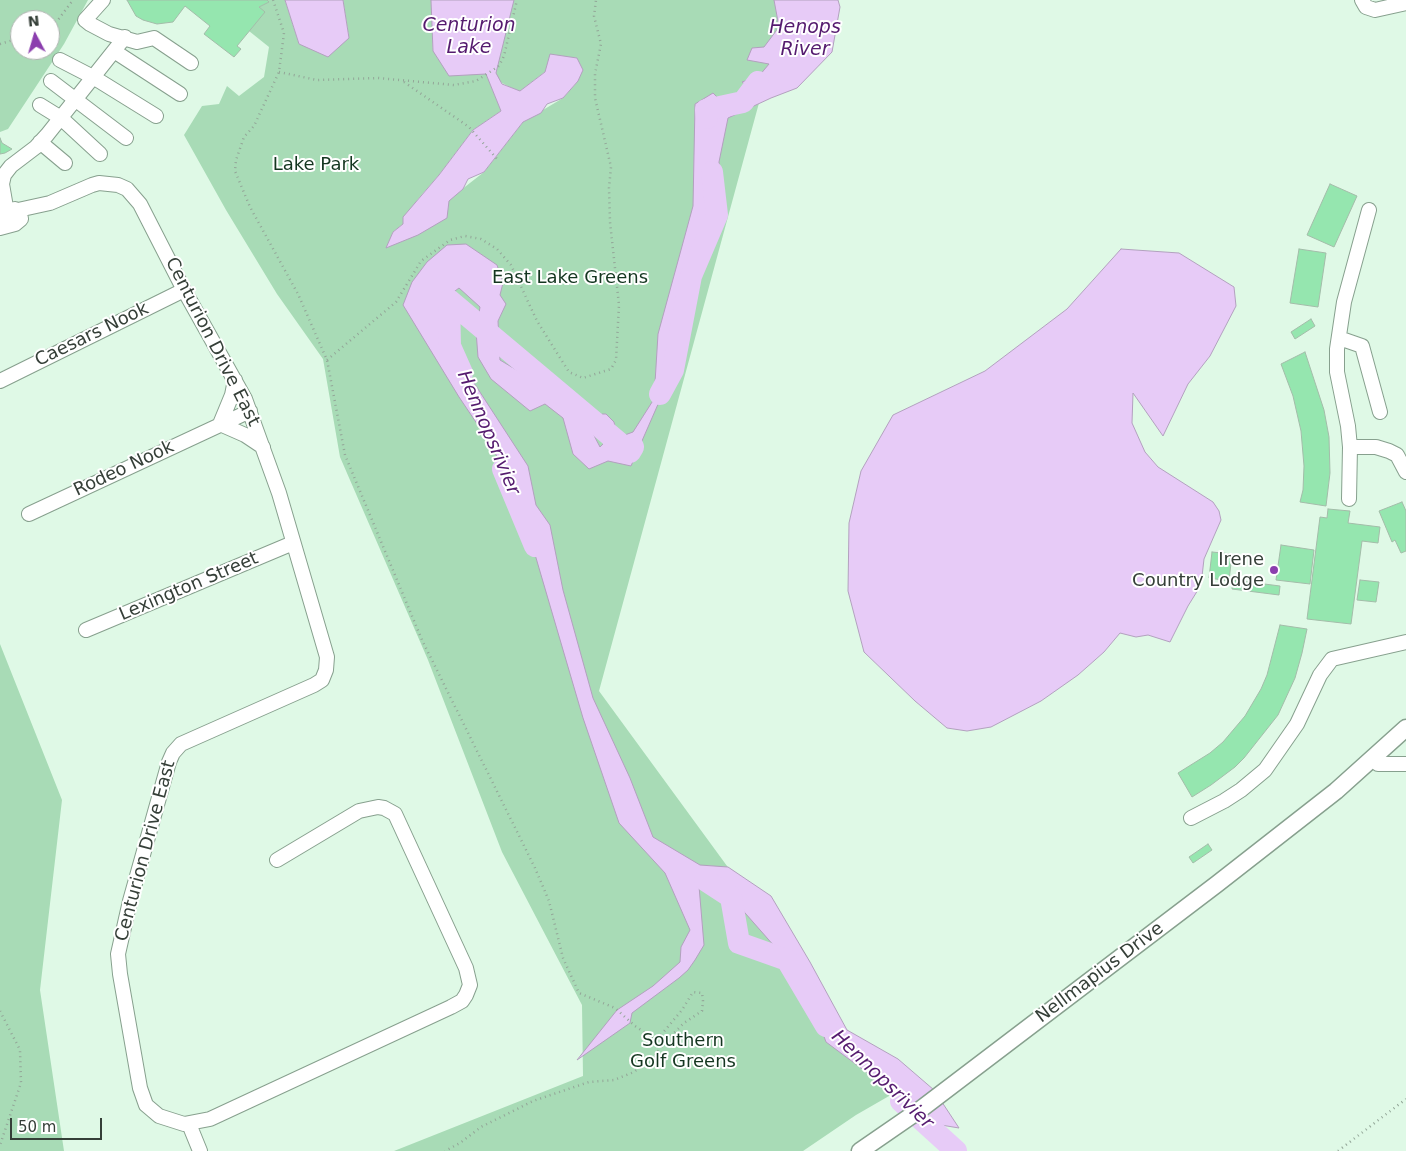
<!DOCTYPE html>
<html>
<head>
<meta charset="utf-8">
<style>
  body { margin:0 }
  #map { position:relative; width:1406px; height:1151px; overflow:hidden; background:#dff9e6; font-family:"DejaVu Sans",sans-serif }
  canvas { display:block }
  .north { position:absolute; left:10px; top:10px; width:50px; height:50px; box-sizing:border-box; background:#fff; border:1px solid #aeb2af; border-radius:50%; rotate:354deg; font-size:14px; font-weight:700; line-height:20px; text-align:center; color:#353f38 }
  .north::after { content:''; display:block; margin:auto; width:18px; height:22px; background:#8b3eae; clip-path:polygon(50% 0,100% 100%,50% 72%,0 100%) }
  .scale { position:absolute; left:10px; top:1118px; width:92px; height:22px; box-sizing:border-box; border:2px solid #353f38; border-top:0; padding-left:6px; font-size:15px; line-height:18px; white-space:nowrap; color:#353f38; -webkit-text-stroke:4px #fff; paint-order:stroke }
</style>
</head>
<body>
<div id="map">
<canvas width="1406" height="1151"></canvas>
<div class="north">N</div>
<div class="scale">50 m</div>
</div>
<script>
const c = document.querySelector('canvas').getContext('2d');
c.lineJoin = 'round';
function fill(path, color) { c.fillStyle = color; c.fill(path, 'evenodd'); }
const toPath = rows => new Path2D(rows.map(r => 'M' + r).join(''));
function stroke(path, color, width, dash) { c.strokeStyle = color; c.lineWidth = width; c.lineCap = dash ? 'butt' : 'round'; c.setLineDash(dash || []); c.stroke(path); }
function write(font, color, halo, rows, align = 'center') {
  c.font = font + ' "DejaVu Sans",sans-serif'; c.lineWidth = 4; c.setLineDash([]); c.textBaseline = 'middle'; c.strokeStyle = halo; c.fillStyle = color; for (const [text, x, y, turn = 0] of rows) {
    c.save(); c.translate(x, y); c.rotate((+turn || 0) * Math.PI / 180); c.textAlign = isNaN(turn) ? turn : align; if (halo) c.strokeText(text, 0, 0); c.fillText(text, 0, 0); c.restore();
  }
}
const green = toPath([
  [0,0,88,0,64,44,8,129,0,132],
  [20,20,50,20,50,50,20,50],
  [267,0,285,0,299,44,349,38,343,0,431,0,433,51,514,0,787,0,599,691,847,1030,896,1092,856,1115,803,1151,394,1151,583,1076,582,1005,502,852,428,660,340,457,323,359,277,294,226,210,184,135,202,106,219,104,227,86,239,96,264,77,269,47,249,31,264,12,259,7,268,2],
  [564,57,577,58,578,81,563,98,523,122,484,172,387,248,393,232,403,224,418,199,439,175,473,130,501,111,487,75,519,92],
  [0,644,62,800,40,990,64,1151,0,1151]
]);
const water = toPath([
  [285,0,343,0,349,38,328,57,299,44,285,0],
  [431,0,514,0,496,73,502,84,520,91,545,72,550,54,577,58,583,70,578,81,563,98,547,104,541,113,523,122,484,172,468,179,463,189,449,201,447,218,418,235,386,248,393,232,403,224,403,217,439,175,473,130,501,111,486,74,449,76,433,51,431,0],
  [774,0,838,0,840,7,832,52,797,88,771,98,728,118,719,162,721,187,708,222,683,317,673,370,631,466,608,461,589,469,573,454,563,418,545,404,530,411,491,379,478,357,476,331,480,307,459,288,447,297,450,346,528,466,536,505,550,525,563,590,593,698,630,778,653,837,700,865,728,867,771,896,810,962,847,1030,898,1059,934,1090,959,1128,917,1121,881,1083,826,1042,811,1001,790,964,731,897,699,886,704,945,695,960,688,970,679,978,632,1013,630,1023,577,1060,617,1010,653,986,680,962,681,947,690,930,665,873,619,823,583,718,524,517,515,496,492,446,459,397,403,305,412,282,427,262,447,245,466,244,497,265,503,283,500,295,506,304,498,321,500,360,520,372,537,379,555,384,572,400,587,407,579,416,587,422,600,447,611,436,611,428,602,422,602,414,606,414,614,422,616,431,622,436,633,432,654,399,658,334,693,206,695,104,713,93,725,105,743,101,747,86,742,82,759,76,769,64,747,60,752,48,764,47,779,27,774,0],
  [1121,249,1179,253,1234,287,1236,306,1210,356,1188,384,1163,436,1133,393,1132,423,1145,452,1158,467,1213,502,1219,511,1221,520,1204,559,1201,585,1188,606,1170,642,1148,635,1136,637,1120,633,1104,652,1078,675,1041,701,991,727,967,731,947,728,915,701,864,652,848,591,849,523,861,471,893,415,985,371,1067,309,1121,249]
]);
const river = toPath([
  [707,118,706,110,743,102,758,82],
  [462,373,450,346,449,300,630,452,633,447],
  [660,394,673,370,691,276,717,215,712,172],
  [503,469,535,546],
  [705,880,731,897,739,943,787,960,826,1026],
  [901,1101,956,1151]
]);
const building = toPath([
  [127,0,267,0,269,2,259,7,265,12,237,46,241,49,234,57,204,34,210,26,185,6,173,22,157,24,143,20,136,16,127,0],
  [0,138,2,143,12,149,5,153,0,154,0,138],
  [1330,184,1357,196,1334,247,1307,235,1330,184],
  [1299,249,1326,253,1318,307,1290,303,1299,249],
  [1311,319,1315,326,1295,339,1291,332,1311,319],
  [1305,352,1324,410,1329,437,1330,473,1326,506,1300,502,1303,490,1304,466,1301,431,1293,396,1281,364,1305,352],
  [1402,502,1406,511,1406,551,1401,553,1395,540,1392,542,1379,511,1402,502],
  [1328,509,1350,511,1348,523,1380,527,1378,543,1362,541,1351,624,1307,619,1320,517,1327,518,1328,509],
  [1281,545,1314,550,1310,584,1276,580,1281,545],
  [1212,552,1232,554,1229,581,1209,578,1212,552],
  [1233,580,1280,586,1279,595,1232,589,1233,580],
  [1360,580,1379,582,1376,602,1357,600,1360,580],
  [1280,625,1307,629,1302,653,1295,678,1278,715,1244,758,1235,767,1211,785,1192,797,1178,773,1210,753,1223,742,1245,716,1261,689,1267,675,1280,625],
  [1208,844,1212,850,1193,863,1189,857,1208,844]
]);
const path = toPath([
  [273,0,284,33,279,72,254,126,244,137,236,160,235,171,250,207,298,294,327,360,345,455,422,640,535,868,549,901,563,958,579,993,615,1008,635,1026,653,1038,661,1035,682,1010,693,992,702,993,703,1001,702,1011,684,1023,666,1041,655,1055,634,1072,614,1080,589,1082,533,1101,481,1127,460,1143,445,1151],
  [50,24,58,20,73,0],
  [0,44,20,38],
  [279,72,317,80,378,78,454,85,476,81,499,66,504,56,517,0],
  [404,82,469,127,498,160],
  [327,360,396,302,421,261,450,240,465,236,481,239,497,249,511,265,537,321,569,372,583,378,611,369,616,360,619,305,610,222,609,188,611,167,595,98,595,74,601,44,594,16,596,0],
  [0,1011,20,1050,21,1083,0,1145],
  [1338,1151,1406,1099]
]);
const minor = toPath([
  [103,0,85,20,90,24,109,34,137,42,154,38,191,63],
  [1362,0,1366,7,1375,10,1406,3],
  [114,51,180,94],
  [60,60,93,77,156,116],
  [51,81,126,138],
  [40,105,61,118,100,154],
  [40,142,65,163],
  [18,210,50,203,92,185,99,183,118,185,127,189,140,204,184,290,245,399,279,493,327,657,326,670,322,680,314,685,181,744,173,753,169,762,130,901,118,954,120,974,140,1088,146,1105,159,1116,184,1124,210,1119,451,1007,462,1001,466,995,470,985,466,968,395,814,384,808,378,807,359,811,277,860],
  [7,213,2,184,4,175,11,166,36,147,47,135,125,37],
  [0,228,15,224,21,219,20,213,15,209,9,211,6,216,7,220,12,224],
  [1339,338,1362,346,1380,412],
  [235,380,232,395,220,424,245,435,263,447],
  [0,381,184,290],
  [1350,447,1376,447,1389,451,1397,455,1406,472],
  [1349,499,1350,447,1348,426,1337,372,1337,349,1344,302,1369,210],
  [29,514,250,411],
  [86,630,293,543],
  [1378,764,1406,764],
  [1191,818,1224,801,1241,790,1265,770,1297,724,1320,675,1332,659,1406,642],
  [189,1124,200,1151]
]);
const major = toPath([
  [860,1151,921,1109,1217,884,1336,791,1406,728]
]);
const markers = [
  [1274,570,5,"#8b3eae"]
];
const parkNames = [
  ["Lake Park",316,165],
  ["East Lake Greens",570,278],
  ["Southern",683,1041],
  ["Golf Greens",683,1062]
];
const streetNames = [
  ["Caesars Nook",92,335,-26],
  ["Centurion Drive East",212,342,63],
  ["Rodeo Nook",124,469,-25],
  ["Lexington Street",189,587,-23],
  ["Centurion Drive East",146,851,-75],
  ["Nellmapius Drive",1100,973,-37]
];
const poiNames = [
  ["Irene",1264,560],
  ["Country Lodge",1264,581]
];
const waterNames = [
  ["Centurion",469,26],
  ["Lake",469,48],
  ["Henops",805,28],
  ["River",805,50],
  ["Hennopsrivier",488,433,67],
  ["Hennopsrivier",882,1080,44]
];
fill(green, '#a8dbb6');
fill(water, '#e7cbf7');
stroke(water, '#b2a1be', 1);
stroke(river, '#e7cbf7', 22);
fill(building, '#95e6af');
stroke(building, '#a3bca9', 1);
stroke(minor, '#87a08e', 16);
stroke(major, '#87a08e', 19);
stroke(path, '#93a698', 2.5, [1, 4]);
stroke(minor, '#fff', 14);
stroke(major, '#fff', 16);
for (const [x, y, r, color] of markers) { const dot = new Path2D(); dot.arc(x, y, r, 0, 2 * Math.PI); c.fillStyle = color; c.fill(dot); stroke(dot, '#fff', 2); }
write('18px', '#143620', '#fff', parkNames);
write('18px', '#353f38', '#fff', streetNames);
write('18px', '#353f38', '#fff', poiNames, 'right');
write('italic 19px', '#551b6f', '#fff', waterNames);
</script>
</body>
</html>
